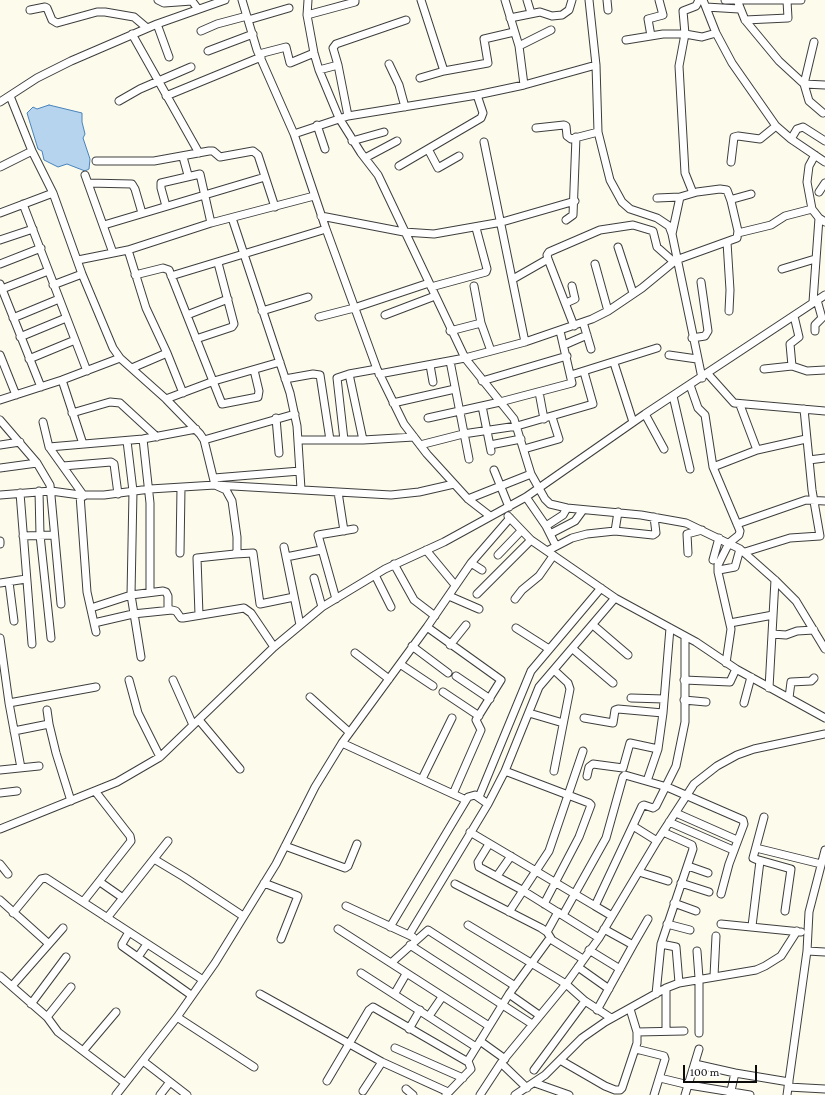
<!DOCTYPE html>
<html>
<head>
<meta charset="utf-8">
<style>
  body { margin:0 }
  #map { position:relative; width:825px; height:1095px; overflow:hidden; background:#fdfbec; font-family:"Crimson Pro",serif }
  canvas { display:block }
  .scale { position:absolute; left:683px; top:1065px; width:74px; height:18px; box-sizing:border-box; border:2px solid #0b0b0b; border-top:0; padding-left:5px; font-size:12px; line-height:14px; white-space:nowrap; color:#0b0b0b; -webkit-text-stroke:3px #fff; paint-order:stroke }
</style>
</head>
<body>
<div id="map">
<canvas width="825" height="1095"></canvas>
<div class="scale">100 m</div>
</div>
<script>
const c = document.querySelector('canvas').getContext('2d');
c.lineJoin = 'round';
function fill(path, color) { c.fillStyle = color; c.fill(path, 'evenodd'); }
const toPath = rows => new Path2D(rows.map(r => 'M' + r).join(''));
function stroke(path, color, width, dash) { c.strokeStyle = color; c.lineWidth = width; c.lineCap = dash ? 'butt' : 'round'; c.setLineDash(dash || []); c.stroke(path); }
const water = toPath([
  [49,105,82,113,82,122,85,134,83,138,90,159,89,169,85,171,67,164,58,167,44,160,42,151,38,149,27,113,33,107,37,109,49,105]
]);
const minor = toPath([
  [158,0,164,3,192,1,198,9],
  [242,0,257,50,294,134,326,229,377,369,404,424,427,454,468,499,490,516],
  [308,0,307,15,314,53,319,70,339,118,361,153,378,175,465,358,514,419,531,474,545,499,550,504,567,508,641,515,686,523,740,549,775,580,796,601,825,649],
  [421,0,444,71],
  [505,0,519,46,524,85],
  [527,0,531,13],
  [589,0,596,65,598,132,610,180,622,202,630,209,657,218,669,226,672,234,702,378],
  [607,0,608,10],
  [703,0,716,33,732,63,776,126,791,139,825,162],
  [725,0,801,0],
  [737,0,745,20,779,61,804,84,825,85],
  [706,7,739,9],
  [30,10,45,7,47,8,52,20,57,23,97,12,105,12,134,17,147,28],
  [307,15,355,2,355,0],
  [510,18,540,12,552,16,562,15,569,10,572,0],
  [248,20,289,8],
  [745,20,788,18,787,1],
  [157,24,169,57],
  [201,31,217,24,247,16],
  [132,34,199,153],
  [651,36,648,19,663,15,659,0],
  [626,40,663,34,685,34,702,37,716,33],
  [814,42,804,84,809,101,823,113],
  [519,46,551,30],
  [208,51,253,34],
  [259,54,286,47,290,63,314,53],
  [389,64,399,85,405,107],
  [338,65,348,116],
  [319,70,338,65,333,48,336,44,406,20],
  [420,78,444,71,488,63,484,39,514,32],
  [10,96,32,151,53,193,82,274,113,348,120,358,166,399,200,434,204,440,215,485,226,490,232,501,237,537,237,551,235,554,197,558,199,615],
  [166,96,261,57],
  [119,101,140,89,191,67],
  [0,102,37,78,71,61,157,24,225,0],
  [317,125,325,149],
  [536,128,564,125,566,126,567,136,571,139,598,132],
  [294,134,348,116,477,95,524,85,596,65],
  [791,139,797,129,803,127,825,141],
  [352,141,384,132],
  [484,142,525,342],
  [428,149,438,168,459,156],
  [815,155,809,166,807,182,812,209,819,218,825,222],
  [183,157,188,175],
  [365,158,397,141],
  [96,161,154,161,209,151,213,151,220,157,253,151,258,155,275,207],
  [731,162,734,137,738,136,760,139,776,126],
  [399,166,481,118,483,113,477,95],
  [0,167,32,151],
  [85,175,113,253],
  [88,183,132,184,135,189,142,213],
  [819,192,825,183],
  [693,193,685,173,679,66,685,34,683,11,696,6,699,0],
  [657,198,680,197,697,192,720,189,727,190,731,201],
  [23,204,87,371],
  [166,206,161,188,161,183,200,174,211,223],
  [0,213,53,193],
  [321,216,404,232,434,234,502,222,575,201],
  [232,218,290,393,297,426,301,489],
  [566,220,573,215,576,137],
  [104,225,265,177],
  [738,233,771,225,785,216,812,209],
  [672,234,680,197],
  [0,240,33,229],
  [727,242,730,290,729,311],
  [618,247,633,293],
  [128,250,146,308,167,353,132,368],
  [78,260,128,250,211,223,314,196],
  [0,264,41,248],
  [595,264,608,311],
  [782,269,815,259],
  [135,275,163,268,169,270,222,404,258,397,259,391,254,370],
  [171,276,326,229],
  [513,279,548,259],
  [0,284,41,387],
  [53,285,82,274],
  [474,286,481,323,491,351],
  [431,287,486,272,487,269,476,228],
  [2,289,48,271],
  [813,302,819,218],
  [566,303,575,299,572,286],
  [262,311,308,297],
  [187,315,228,299],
  [385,315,435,296],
  [319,317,354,308,429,283],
  [13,318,59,299],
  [583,322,591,349],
  [574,326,548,259,547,255,549,252,600,230,633,225,653,231,657,247,674,262],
  [450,331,481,323],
  [815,331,815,325,822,318,817,300],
  [20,337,66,318],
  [692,338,705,336,708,331,701,282],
  [196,339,232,327,234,324,218,263],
  [564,345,587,335],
  [167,353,183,393],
  [0,355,16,395],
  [669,355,697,359],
  [29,359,75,340],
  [450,361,469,459],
  [614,363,633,422],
  [430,365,433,382],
  [792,366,790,344,799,337,794,316],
  [764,369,792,366,807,371,825,370],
  [349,374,363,440],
  [379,374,465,358,525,342,592,319,608,311,642,288,676,260,737,238,738,231,731,201,733,199,751,194],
  [708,374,734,403,825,411],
  [571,375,657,348],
  [285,379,313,374,320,375,330,440],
  [62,380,83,444],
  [482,381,567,356],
  [690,385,698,408,705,415,713,467,740,531,739,535,729,543,718,565,718,571],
  [539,392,544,419],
  [673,396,690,469],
  [166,399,214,381,280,362],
  [0,400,62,380,120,358],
  [393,403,455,389],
  [740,405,757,450],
  [482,406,491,451],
  [72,413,110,402,120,403,157,437],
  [645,414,664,449],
  [276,418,279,453],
  [428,418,500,402,572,383,560,331],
  [0,420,37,463,50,485,61,604],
  [43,422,49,447,84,496],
  [143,439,150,503,150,592],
  [204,440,295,414],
  [299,440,363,440,414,437],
  [344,440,337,378,349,374,377,369],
  [127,441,133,491,131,595,141,657],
  [0,445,20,442],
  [420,445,463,434,517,426,593,404,584,372],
  [490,445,521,439],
  [49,447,143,439,196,429],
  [524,449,559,439,552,417],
  [809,460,825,458],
  [63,466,111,462,114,464,118,494],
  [713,467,757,450,806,439],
  [0,468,37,463],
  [494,470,509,507],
  [214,478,300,471],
  [39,491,40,535,51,638],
  [338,492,344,531],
  [20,493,32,644],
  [0,495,51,491,80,495,104,495,150,489,215,485,391,495,419,492,454,484],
  [80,495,87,592,96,632],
  [526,497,546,526,556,546],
  [468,499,531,474],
  [508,516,531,540,615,598,696,642,736,669,825,718],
  [737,524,806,500,825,501],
  [546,526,563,515,567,508],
  [615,531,618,512],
  [550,534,575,521,583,510],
  [23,536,53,535],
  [0,541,0,544],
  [284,547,300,625],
  [426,550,455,585],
  [547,551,572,538,587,534,615,531,653,535,656,533,654,517],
  [745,552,790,538,820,536,812,490,804,409],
  [180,553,181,488],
  [688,553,687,534,702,530],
  [235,554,253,553,260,604,294,597],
  [498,555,521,531],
  [286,557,321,550],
  [713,560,719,538],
  [471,563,482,570],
  [394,564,414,600,435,616],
  [375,575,391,607],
  [314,578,322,607],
  [9,582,14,621],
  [0,583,26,579],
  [477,594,531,540],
  [449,596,479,609],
  [336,599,318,535,354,529],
  [515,599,522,590,539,576,553,556],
  [91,608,131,595,163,591,166,592,168,596,168,610],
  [94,623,133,614,172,610,176,611,181,618,183,618,244,608,251,613,274,647],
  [730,623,773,615],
  [593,625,628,655],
  [427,627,501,680,476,720,481,730,453,794],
  [516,628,549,649],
  [772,634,786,635,797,631,814,630],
  [0,638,9,703,21,768],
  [450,645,466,625],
  [412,646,448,673],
  [573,649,613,683],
  [355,653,389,679],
  [726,663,731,629,718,572,719,570,735,567,740,549],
  [400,664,433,686],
  [554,670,568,683,570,689,554,771],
  [456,676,490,699],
  [129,680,138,713,160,757],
  [173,680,193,725],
  [684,680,730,682,736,669],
  [769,688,775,580],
  [443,692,479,716],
  [310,697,349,732],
  [631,698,664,699],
  [789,698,791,682,811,681,814,678],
  [684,700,706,702],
  [9,703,96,687],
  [744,703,751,677],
  [529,713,563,723],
  [584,718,613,723,615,710,618,709,663,713],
  [199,720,240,769],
  [49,724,56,753,71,801],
  [14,731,49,724,47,710],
  [342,743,466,800],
  [0,770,39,766],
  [505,771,589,803,591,805,579,837,544,904],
  [587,776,589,767,593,764,623,768,630,743,658,749],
  [422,779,452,718],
  [647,781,658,749,663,713,670,628],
  [0,793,17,791],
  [479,797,531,671,601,588],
  [676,813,737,840],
  [669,822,733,850],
  [633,826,657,841],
  [0,829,117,782,160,757,274,647,322,607,385,569,444,542,526,497,645,414,825,295],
  [470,832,595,906,642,806,644,805,653,808,656,806,676,766,685,722,685,637],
  [489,844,478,862,479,867,522,890,599,938],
  [285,846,345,868,348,866,357,844],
  [756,848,821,864],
  [154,859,184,877,243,916],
  [759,860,791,869,785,911],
  [0,864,8,874],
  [688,866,708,873],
  [639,872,668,881],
  [497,876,511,856],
  [100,882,123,898],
  [264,883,298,896,281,939],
  [681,883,709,892],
  [455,884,541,928,547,932,552,940,583,959],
  [0,900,49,944],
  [83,902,131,841,130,836,95,791],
  [674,903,696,911],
  [346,906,413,937],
  [595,906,612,916],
  [509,912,549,851,583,751],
  [13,913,41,879,46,878,203,980],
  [563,915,606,838,623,777,625,775,667,787,743,820,744,824,729,864,721,894],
  [107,918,168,841],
  [667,924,690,930],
  [721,924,801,932],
  [468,925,566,984,585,1001,611,1018],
  [752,926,760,861,753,858,764,817],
  [390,927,468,797,475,795,488,804],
  [338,929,489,1026],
  [604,929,633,945,648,919],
  [129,932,122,944,122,946,191,995],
  [547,932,558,912],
  [409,935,488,804,505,771,539,687,615,598],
  [661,944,676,947,679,983],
  [410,945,532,1024],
  [589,950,620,969],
  [697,951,699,978,699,1033],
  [807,951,825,952],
  [138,957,147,944],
  [391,963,428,930,515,986],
  [578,967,609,989],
  [361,973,476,1047],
  [0,976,47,1017,58,1032,125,1083],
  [714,976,716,936],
  [12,986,63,928],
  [666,988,666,1031],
  [395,993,406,974],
  [260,994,382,1062,448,1092],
  [509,994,539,1015],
  [656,994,661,944,693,849,692,845,663,832],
  [31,1004,66,957],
  [597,1010,633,945],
  [429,1016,442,997],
  [47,1017,71,987],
  [177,1017,254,1067],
  [409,1029,420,1010],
  [637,1032,684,1031],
  [480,1041,505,1059],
  [395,1048,463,1078],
  [636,1049,664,1056,665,1059,654,1095],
  [83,1051,116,1012],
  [560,1060,605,1086,615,1090,620,1090,622,1088,637,1043,637,1032,630,1009],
  [143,1061,187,1095],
  [501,1063,527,1088],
  [695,1064,735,1073,789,1082],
  [534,1070,585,1001],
  [660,1078,689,1085,750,1095],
  [327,1081,369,1010,373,1007,468,1062],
  [535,1083,569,1095],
  [788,1087,825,1089],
  [406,1089,413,1095],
  [363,1091,382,1062],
  [116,1095,177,1017,215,963,276,864,315,787,342,743,427,627,471,563,510,518],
  [160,1095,170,1082],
  [446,1095,471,1069,468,1061,469,1059,509,994,550,938],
  [480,1095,501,1063,566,984,599,938,657,841,694,784,717,766,737,755,754,749,825,734],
  [515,1095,545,1075,582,1038,605,1022,666,988,679,983,756,970,765,966,781,956,797,931],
  [685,1095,699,1049],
  [730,1095,735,1073],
  [787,1095,807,951,809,912,825,850]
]);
fill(water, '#b7d4ee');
stroke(water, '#4783bc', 1);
stroke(minor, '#3e3e3e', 9);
stroke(minor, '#fff', 7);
</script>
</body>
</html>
